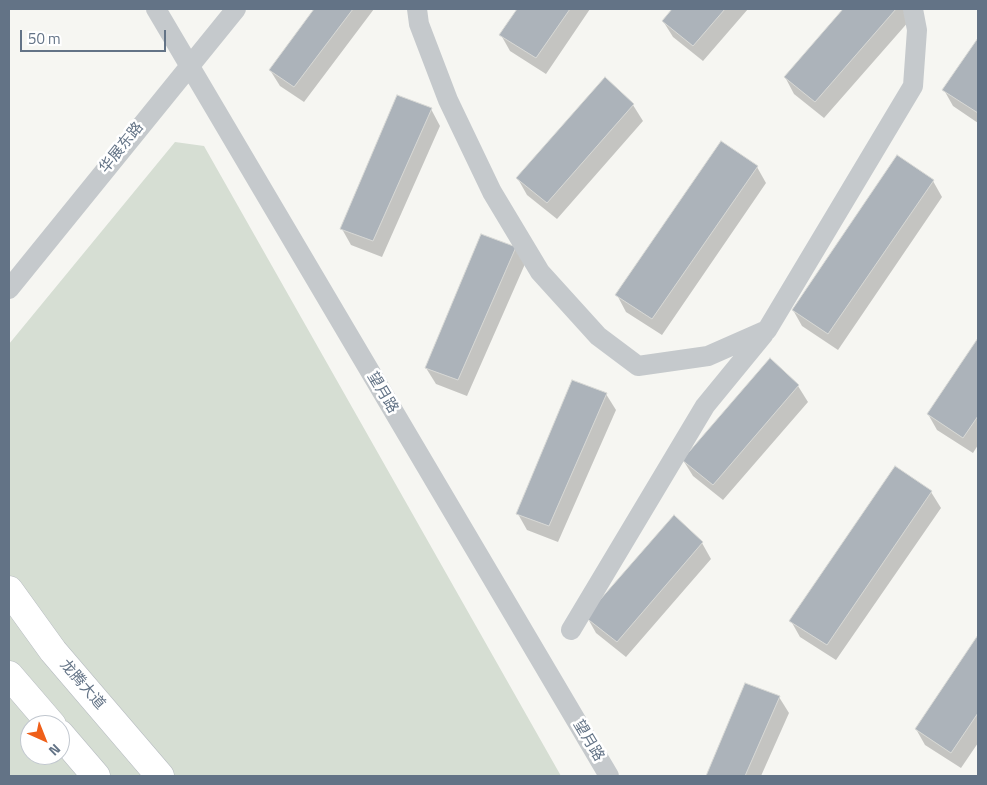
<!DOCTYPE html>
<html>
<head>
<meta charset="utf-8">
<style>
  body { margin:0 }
  #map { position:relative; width:987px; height:785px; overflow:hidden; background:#f6f6f2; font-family:"Titillium Web",sans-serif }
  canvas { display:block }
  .frame { position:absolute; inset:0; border:10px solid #637386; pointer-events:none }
  .north { position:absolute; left:20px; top:715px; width:50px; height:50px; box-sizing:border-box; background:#fff; border:1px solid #c1c7cf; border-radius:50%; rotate:136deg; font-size:14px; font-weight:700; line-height:20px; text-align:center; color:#637386 }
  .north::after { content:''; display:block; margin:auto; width:18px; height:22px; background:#ef5f19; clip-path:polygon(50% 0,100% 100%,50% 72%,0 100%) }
  .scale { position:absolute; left:20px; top:30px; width:146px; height:22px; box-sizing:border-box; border:2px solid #637386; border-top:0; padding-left:6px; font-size:15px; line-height:18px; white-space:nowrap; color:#637386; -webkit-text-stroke:4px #fff; paint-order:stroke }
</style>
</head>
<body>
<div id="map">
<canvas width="987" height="785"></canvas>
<div class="frame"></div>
<div class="north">N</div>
<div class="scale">50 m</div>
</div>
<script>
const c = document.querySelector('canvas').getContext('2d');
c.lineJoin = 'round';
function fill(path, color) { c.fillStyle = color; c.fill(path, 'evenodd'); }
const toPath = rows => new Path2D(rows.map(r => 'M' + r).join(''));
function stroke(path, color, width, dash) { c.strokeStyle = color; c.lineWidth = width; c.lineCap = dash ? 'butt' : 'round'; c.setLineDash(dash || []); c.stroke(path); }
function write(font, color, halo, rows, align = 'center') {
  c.font = font + ' "Titillium Web","Noto Sans SC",sans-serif'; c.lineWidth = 5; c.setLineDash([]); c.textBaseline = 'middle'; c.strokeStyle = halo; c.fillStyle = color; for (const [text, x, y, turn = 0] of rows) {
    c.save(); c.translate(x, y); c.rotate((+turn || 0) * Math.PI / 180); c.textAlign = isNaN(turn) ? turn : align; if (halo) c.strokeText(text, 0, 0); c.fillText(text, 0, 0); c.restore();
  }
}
const green = toPath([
  [175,142,204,146,561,776,9,776,9,344],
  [30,725,60,725,60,755,30,755]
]);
const shadow = toPath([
  [316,9,374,9,304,102,280,86,270,70],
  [518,9,590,9,546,74,510,51,501,35],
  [674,9,748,9,703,61,673,37,663,21],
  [845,9,904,9,910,20,824,118,794,94,785,77],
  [978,40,978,123,953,106,944,90],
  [633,105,643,121,557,219,527,195,518,179],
  [431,109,440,126,382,257,351,245,342,229],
  [898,157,933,181,942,197,838,350,802,326,793,310],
  [757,167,766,183,662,335,626,312,617,295],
  [515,248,525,264,467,396,436,384,426,368],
  [978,340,978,445,973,453,937,430,928,414],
  [770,360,798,386,808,402,723,500,693,476,683,460],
  [606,394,616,410,558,542,527,530,518,514],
  [896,468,931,492,941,508,836,660,800,637,791,621],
  [674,517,702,543,711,559,626,657,596,633,587,617],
  [978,637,978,743,961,768,925,745,916,729],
  [746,684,779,697,789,713,761,776,707,776]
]);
const building = toPath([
  [314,9,353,9,294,87,269,70,314,9],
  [517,9,570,9,536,58,499,35,517,9],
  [672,9,725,9,693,46,662,21,672,9],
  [843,9,896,9,815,102,784,77,843,9],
  [978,38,978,113,942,90,978,38],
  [605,77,634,104,547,203,516,178,605,77],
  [397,95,432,108,373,241,340,229,397,95],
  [721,141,758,166,652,319,615,295,721,141],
  [897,155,934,180,828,334,792,310,897,155],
  [481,234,516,247,458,380,425,368,481,234],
  [978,338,978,416,963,438,927,414,978,338],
  [770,358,799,385,713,485,682,460,770,358],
  [572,380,607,393,549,526,516,514,572,380],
  [895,466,932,491,827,645,789,621,895,466],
  [674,515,703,542,617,642,585,617,674,515],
  [978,635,978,713,951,753,915,729,978,635],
  [745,683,780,696,745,776,706,776,745,683]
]);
const minor = toPath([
  [156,9,609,776],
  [417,9,419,24,448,100,492,192,540,272,598,336,638,366,708,356,767,330,913,86,917,30,913,9],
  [9,289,236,9],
  [571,630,705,406,764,334]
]);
const secondary = toPath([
  [9,590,53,651,160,776],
  [9,675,52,725],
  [60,734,96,776]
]);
const streetNames = [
  ["华展东路",122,148,-51],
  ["望月路",382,393,59],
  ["龙腾大道",82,685,49],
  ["望月路",588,741,59]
];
fill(green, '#d6ded3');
fill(shadow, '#0003');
fill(building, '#acb3ba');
stroke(building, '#d7d8d5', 1);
stroke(secondary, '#b7bcc1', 29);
stroke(minor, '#c5c9cc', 20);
stroke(secondary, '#fff', 28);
write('15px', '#637386', '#fff', streetNames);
</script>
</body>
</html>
